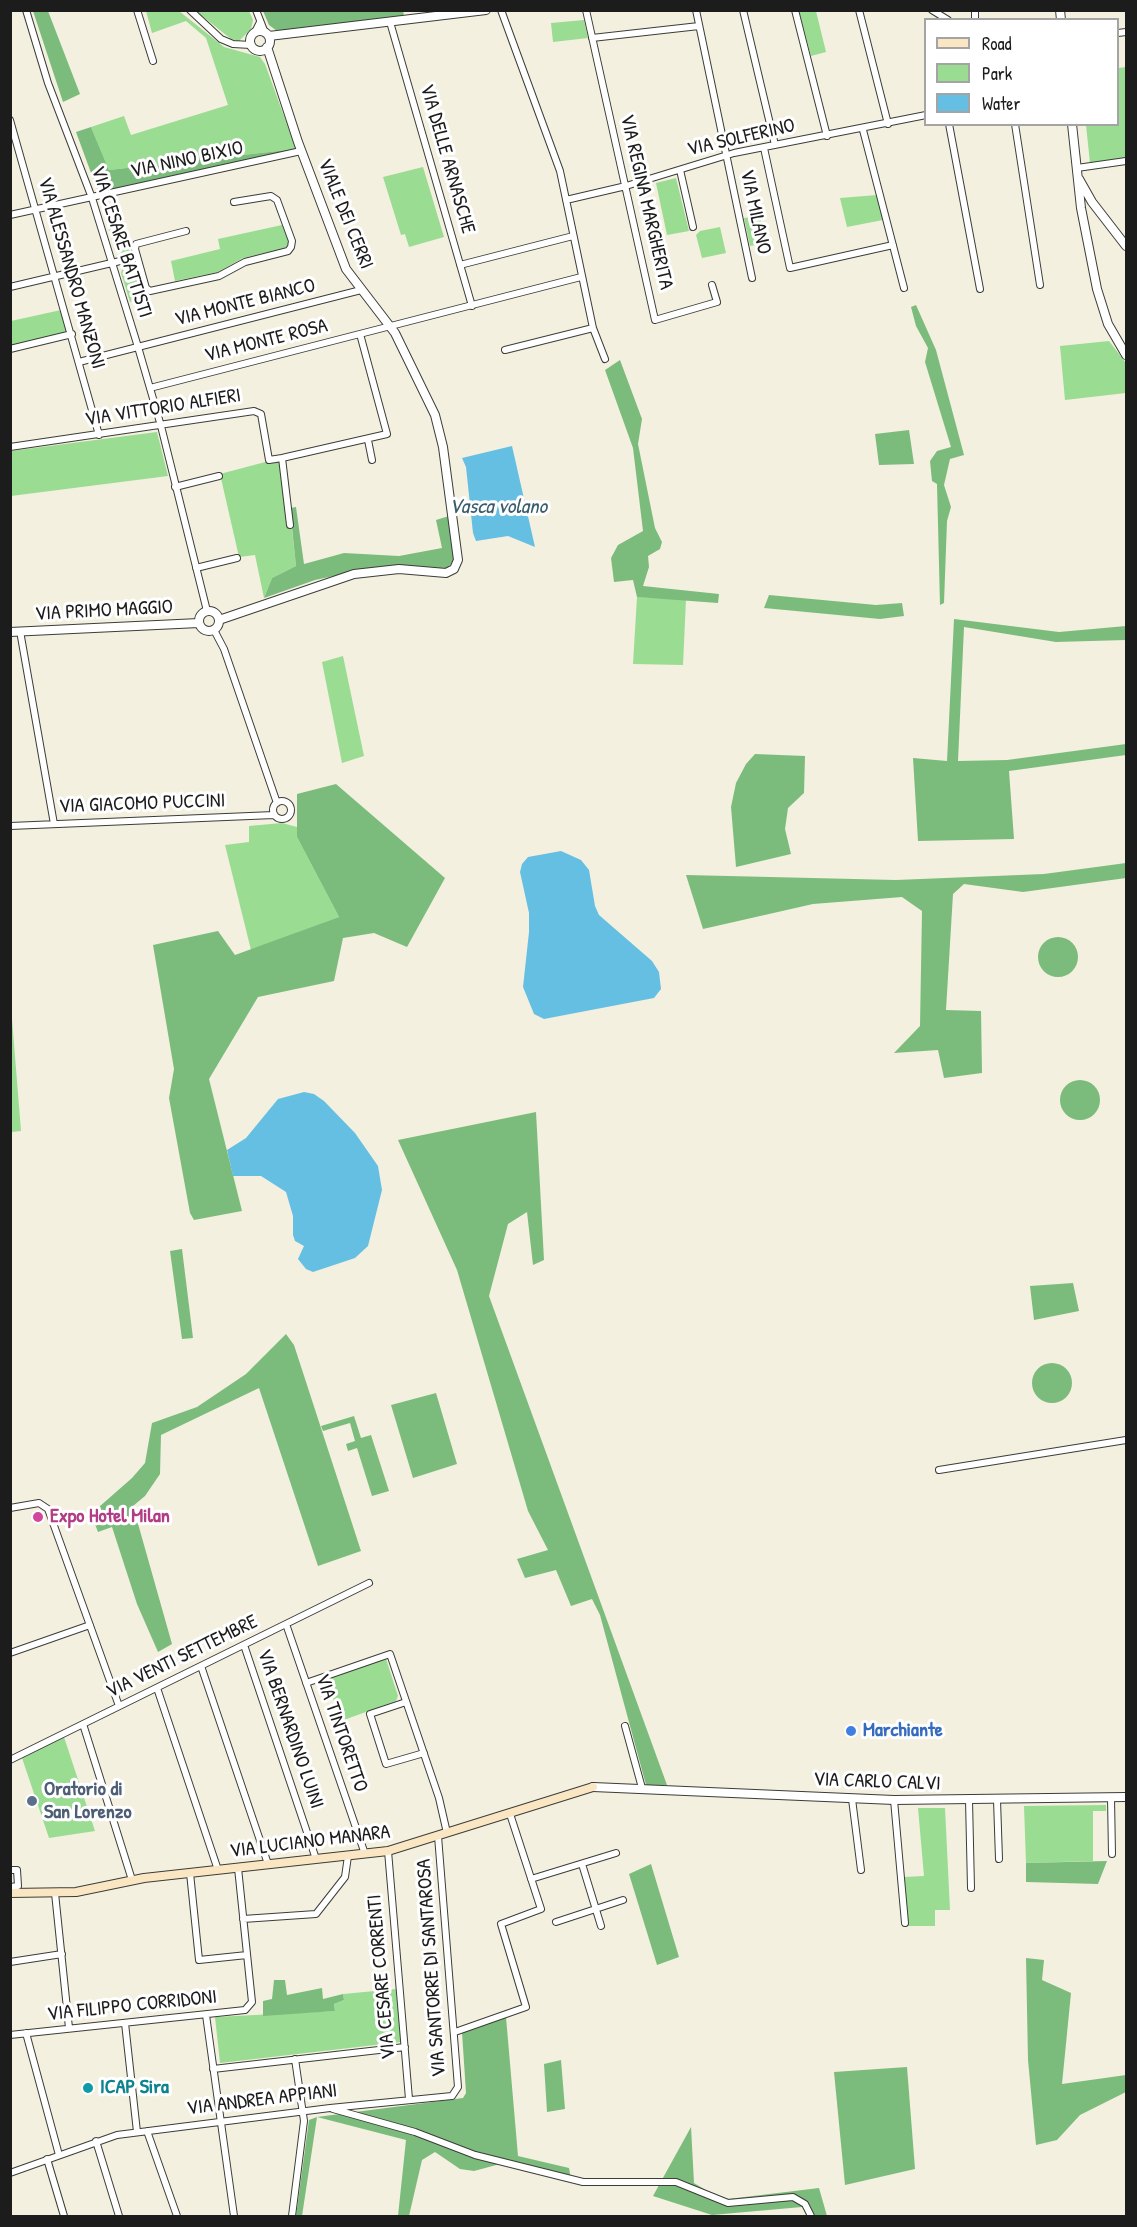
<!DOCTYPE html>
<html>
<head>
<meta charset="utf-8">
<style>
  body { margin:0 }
  #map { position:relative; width:1137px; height:2227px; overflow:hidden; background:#f3f0df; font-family:"Patrick Hand",sans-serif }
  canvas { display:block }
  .frame { position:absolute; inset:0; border:12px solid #1c1c1c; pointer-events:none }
  .legend { position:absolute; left:924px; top:18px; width:195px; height:108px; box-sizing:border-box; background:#fff; border:2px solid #a4a4a4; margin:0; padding:8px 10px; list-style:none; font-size:18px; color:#1c1c1c }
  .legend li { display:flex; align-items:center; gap:12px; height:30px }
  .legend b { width:30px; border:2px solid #a4a4a4 }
</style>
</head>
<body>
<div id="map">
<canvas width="1137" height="2227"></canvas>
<div class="frame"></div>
<ul class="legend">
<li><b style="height:8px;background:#fbe6c3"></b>Road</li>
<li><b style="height:16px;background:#9adc92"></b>Park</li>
<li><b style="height:16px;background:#65bfe3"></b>Water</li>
</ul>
</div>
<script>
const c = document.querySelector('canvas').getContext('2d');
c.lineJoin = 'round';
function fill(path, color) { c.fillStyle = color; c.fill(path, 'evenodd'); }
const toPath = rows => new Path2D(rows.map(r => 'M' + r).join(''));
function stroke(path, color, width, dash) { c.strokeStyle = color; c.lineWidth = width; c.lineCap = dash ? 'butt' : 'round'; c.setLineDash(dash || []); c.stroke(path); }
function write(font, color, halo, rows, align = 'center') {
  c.font = font + ' "Patrick Hand",sans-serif'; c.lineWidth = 6; c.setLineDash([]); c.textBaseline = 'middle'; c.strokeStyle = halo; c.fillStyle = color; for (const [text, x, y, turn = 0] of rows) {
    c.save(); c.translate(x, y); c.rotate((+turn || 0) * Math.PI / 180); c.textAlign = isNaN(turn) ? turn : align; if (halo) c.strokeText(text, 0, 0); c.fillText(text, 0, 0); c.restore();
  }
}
const green = toPath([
  [146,11,179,11,224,47,260,57,265,64,296,149,109,170,91,127,124,116,131,135,228,105,206,38,186,21,152,33],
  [196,11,249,11,253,20,251,29,239,41,231,39],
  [799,11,816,11,826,52,811,56],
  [584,20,588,38,553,42,551,23],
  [1126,67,1126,158,1090,163,1086,125,1118,124,1118,68],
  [423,167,444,237,409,247,405,234,401,235,383,177],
  [676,178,689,231,667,235,656,183],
  [877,195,883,220,847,227,840,198],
  [760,216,766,243,750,246,744,218],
  [123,218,131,246,130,252,124,255,115,250,107,222],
  [282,225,289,242,285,248,243,258,218,272,175,281,171,261,220,249,218,239],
  [720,227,726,253,702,258,696,235,700,231],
  [131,262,137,267,146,298,130,302,121,273,123,266],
  [61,310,67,332,11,346,11,321],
  [1109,341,1126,363,1126,393,1065,400,1060,346],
  [157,432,168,476,11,496,11,451],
  [284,457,296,566,272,578,264,598,255,555,239,557,220,474],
  [637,597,686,599,683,665,633,664],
  [343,656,364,756,342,763,322,662],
  [282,823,297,827,297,837,339,917,251,950,225,845,249,842,249,826],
  [10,994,21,1131,11,1132,10,1132],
  [386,1659,398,1696,396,1701,341,1721,326,1678],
  [64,1737,95,1831,49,1838,22,1758],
  [1106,1805,1106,1811,1093,1811,1093,1861,1026,1863,1024,1806],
  [918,1808,945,1808,950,1910,935,1910,935,1926,907,1926,903,1877,924,1876],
  [396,1989,401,2042,220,2063,215,2017,335,2011,334,2004,344,2000,343,1994]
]);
const forest = toPath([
  [403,10,404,16,277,31,269,25,263,11],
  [33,11,48,11,80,94,63,102],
  [91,127,109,170,296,149,98,192,76,132],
  [916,305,936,350,964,455,950,459,944,485,951,507,947,521,944,603,940,605,937,484,932,481,930,461,937,451,951,447,925,362,928,348,916,326,911,307],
  [620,360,642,419,638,444,655,528,662,542,660,549,648,556,649,567,643,586,719,594,718,603,637,597,633,580,614,582,611,558,618,545,643,531,633,448,605,370],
  [909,430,914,464,879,465,875,434],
  [296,507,304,564,344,553,399,556,442,548,436,520,449,516,455,560,446,569,399,566,366,569,315,580,264,598,272,578,296,566,290,508],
  [769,595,876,605,902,603,904,616,880,619,764,608],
  [954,619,1059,632,1126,626,1126,640,1056,642,964,627,958,761,1007,760,1126,744,1126,755,1009,771,1014,839,918,841,913,758,947,761],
  [755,754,805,756,804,793,788,808,785,829,791,854,736,867,731,807,736,783,746,764],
  [336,784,445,878,407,947,374,933,343,938,334,981,258,997,209,1079,242,1211,194,1220,190,1213,169,1098,174,1069,153,945,218,931,235,955,339,917,297,837,297,794],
  [1126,863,1126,878,1023,892,964,884,953,894,946,1010,981,1011,982,1073,944,1078,938,1050,894,1053,920,1026,922,911,902,897,813,904,703,929,686,875,896,880,1044,874],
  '1038 957a20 20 0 1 1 40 0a20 20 0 1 1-40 0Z',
  '1060 1100a20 20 0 1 1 40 0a20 20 0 1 1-40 0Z',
  [536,1112,544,1260,533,1265,527,1212,508,1224,489,1296,667,1785,646,1785,600,1615,592,1599,571,1606,556,1570,525,1578,517,1559,548,1550,528,1511,457,1270,398,1140],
  [182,1249,193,1338,182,1339,170,1251],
  [1073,1283,1079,1311,1034,1320,1030,1286],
  [286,1334,294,1345,361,1551,318,1566,259,1388,161,1435,160,1474,145,1496,133,1506,172,1644,158,1652,137,1604,112,1527,98,1532,91,1514,132,1478,145,1463,152,1423,197,1407,246,1374],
  '1032 1383a20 20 0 1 1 40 0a20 20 0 1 1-40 0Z',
  [436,1393,457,1464,413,1478,391,1405],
  [354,1416,361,1438,371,1435,389,1491,372,1496,357,1448,348,1451,346,1444,355,1441,350,1423,323,1431,321,1426],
  [1107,1861,1098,1884,1026,1882,1026,1863],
  [651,1864,679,1957,657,1965,629,1874],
  [1026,1958,1044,1960,1042,1980,1071,1993,1062,2084,1126,2075,1126,2092,1080,2115,1057,2140,1036,2145,1028,2060],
  [274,1980,285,1980,287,1995,322,1988,323,1999,343,1994,344,2000,334,2004,335,2011,263,2016,263,2001,272,1999],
  [506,2017,518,2156,569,2168,571,2179,500,2164,474,2171,460,2169,435,2152,422,2160,409,2216,398,2216,406,2140,317,2117,302,2216,296,2216,309,2120,317,2117,463,2098,466,2093,462,2032],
  [561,2060,565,2109,547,2112,544,2064],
  [907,2067,915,2169,845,2185,834,2072],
  [691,2127,694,2183,714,2195,728,2199,819,2188,827,2216,807,2216,802,2207,712,2215,653,2196]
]);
const water = toPath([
  [512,446,535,547,508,536,476,541,473,533,466,467,462,458],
  [561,851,581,860,589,870,595,906,599,915,652,961,659,972,661,989,654,998,544,1019,534,1014,523,987,529,932,529,913,520,872,522,864,528,857],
  [304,1092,314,1094,324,1101,355,1133,378,1166,382,1190,368,1246,355,1258,313,1272,306,1269,298,1259,304,1246,295,1241,293,1235,293,1216,286,1192,261,1176,233,1176,227,1150,246,1138,278,1099]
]);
const minor = toPath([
  [26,10,48,83,92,198,138,347,161,426,207,611],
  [137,10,153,61],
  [190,10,221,39,233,44,251,45],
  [256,10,265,33],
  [501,10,560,171,593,328,605,359],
  [586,10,655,320,717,302,712,285],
  [696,10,752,278],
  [743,10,775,145],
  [795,10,827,136],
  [859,10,888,124],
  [932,10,948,20],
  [975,10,975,20],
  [390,22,472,306],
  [255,32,260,22],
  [1118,33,1126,32],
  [592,38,699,26],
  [10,120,99,435],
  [949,124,980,289],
  [1015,124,1040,285],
  [863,130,904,288],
  [764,148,790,268,893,245],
  [1077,168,1126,161],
  [680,170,693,227],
  [566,200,626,186,734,153,926,115],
  [10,215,301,151],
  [186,231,136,244,135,249,146,288,150,291,219,276,245,262,288,251,291,247,292,241,277,200,271,196,234,202],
  [460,265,573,236],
  [10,287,137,257],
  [10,349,72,334],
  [505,350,593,328],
  [79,362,361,290],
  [150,388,581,277],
  [368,440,372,460],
  [10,447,254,411,261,414,269,460,282,458],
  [175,487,219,476],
  [290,525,282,458,387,434,360,334],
  [196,568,237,558],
  [214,630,224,649,277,803],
  [20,631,54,824],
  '273 810a9 9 0 1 1 18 0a9 9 0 1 1-18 0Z',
  [10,826,274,815],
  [939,1470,1126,1440],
  [10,1508,39,1503,48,1509,119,1706],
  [286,1624,365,1854],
  [244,1645,316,1859],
  [10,1653,90,1625],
  [201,1666,268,1864],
  [306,1683,390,1654,439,1798,447,1833],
  [157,1688,218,1870],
  [406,1702,370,1714,386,1764,424,1753],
  [83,1724,132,1880],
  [625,1726,642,1788],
  [10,1760,369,1583],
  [1111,1798,1112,1854],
  [852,1799,861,1870],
  [894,1800,905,1923],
  [969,1800,971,1888],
  [997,1800,999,1859],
  [388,1851,409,2099],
  [582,1864,601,1926],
  [10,1870,17,1870,18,1886,10,1887],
  [190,1873,199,1960,247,1955],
  [531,1879,616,1853],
  [55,1893,69,2028],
  [243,1919,316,1914,345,1877,348,1856],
  [556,1922,623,1900],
  [10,1962,62,1954],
  [206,2015,234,2216],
  [125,2023,137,2132],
  [455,2032,526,2007,501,1924,541,1909,510,1814],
  [26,2033,59,2155],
  [10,2035,245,2010,252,2002,238,1868],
  [213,2069,405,2047],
  [333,2109,415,2132,475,2155,583,2182,676,2182,728,2203,793,2197,805,2204,811,2216],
  [147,2131,177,2216],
  [96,2141,119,2216],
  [47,2159,64,2216],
  [10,2173,117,2135,330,2108,452,2096,458,2087,438,1836],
  [292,2216,304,2121,295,2059]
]);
const tertiary = toPath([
  [1060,10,1061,20],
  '250 41a10 10 0 1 1 20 0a10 10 0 1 1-20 0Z',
  [269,36,486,10],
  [1072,124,1081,208,1097,289,1108,324,1126,355],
  [1079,179,1092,202,1126,246],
  '199 621a10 10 0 1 1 20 0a10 10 0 1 1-20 0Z',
  [219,620,354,574,399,569,446,573,454,569,458,560,443,447,435,415,395,333,346,269,298,142,267,47],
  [10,632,199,623],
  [593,1787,894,1800,1126,1797]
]);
const secondary = toPath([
  [10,1893,76,1892,144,1878,388,1851,593,1787]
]);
const markers = [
  [38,1517,6,"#d1479c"],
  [851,1731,6,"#3f7fe0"],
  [32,1801,6,"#5c6f8a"],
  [88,2088,6,"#0f9aa8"]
];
const streetNames = [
  ["VIA SOLFERINO",741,138,-13],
  ["VIA DELLE ARNASCHE",447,159,74],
  ["VIA NINO BIXIO",187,160,-12],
  ["VIA REGINA MARGHERITA",646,202,77],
  ["VIA MILANO",755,212,78],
  ["VIALE DEI CERRI",345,214,68],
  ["VIA CESARE BATTISTI",121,242,72],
  ["VIA ALESSANDRO MANZONI",71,273,74],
  ["VIA MONTE BIANCO",245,303,-14],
  ["VIA MONTE ROSA",266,341,-14],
  ["VIA VITTORIO ALFIERI",163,408,-9],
  ["VIA PRIMO MAGGIO",104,611,-3],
  ["VIA GIACOMO PUCCINI",142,804,-2],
  ["VIA VENTI SETTEMBRE",182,1657,-26],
  ["VIA BERNARDINO LUINI",290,1729,71],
  ["VIA TINTORETTO",341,1733,71],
  ["VIA CARLO CALVI",877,1782,2],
  ["VIA LUCIANO MANARA",310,1842,-7],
  ["VIA SANTORRE DI SANTAROSA",432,1968,-94],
  ["VIA CESARE CORRENTI",382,1977,-95],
  ["VIA FILIPPO CORRIDONI",132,2006,-6],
  ["VIA ANDREA APPIANI",262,2100,-7]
];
const hotelNames = [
  ["Expo Hotel Milan",50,1517]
];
const shopNames = [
  ["Marchiante",863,1731]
];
const serviceNames = [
  ["Oratorio di",44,1790],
  ["San Lorenzo",44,1813]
];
const cultureNames = [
  ["ICAP Sira",100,2088]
];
const waterNames = [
  ["Vasca volano",498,507]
];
fill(green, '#9adc92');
fill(forest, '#7bbc7c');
fill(water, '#65bfe3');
stroke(minor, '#3c3c39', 8);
stroke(tertiary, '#3c3c39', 10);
stroke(secondary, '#3c3c39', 10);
stroke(minor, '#fff', 6);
stroke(tertiary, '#fff', 8);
stroke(secondary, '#fbe6c3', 8);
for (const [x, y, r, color] of markers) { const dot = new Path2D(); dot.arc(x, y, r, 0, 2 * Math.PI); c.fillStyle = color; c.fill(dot); stroke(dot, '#fff', 2); }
write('20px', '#1c1c1c', '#fff', streetNames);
write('bold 20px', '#b23c85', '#fff', hotelNames, 'left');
write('bold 20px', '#366cbe', '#fff', shopNames, 'left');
write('bold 20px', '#4e5e75', '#fff', serviceNames, 'left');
write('bold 20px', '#0d838f', '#fff', cultureNames, 'left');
write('italic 21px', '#395d6c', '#fff', waterNames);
</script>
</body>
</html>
